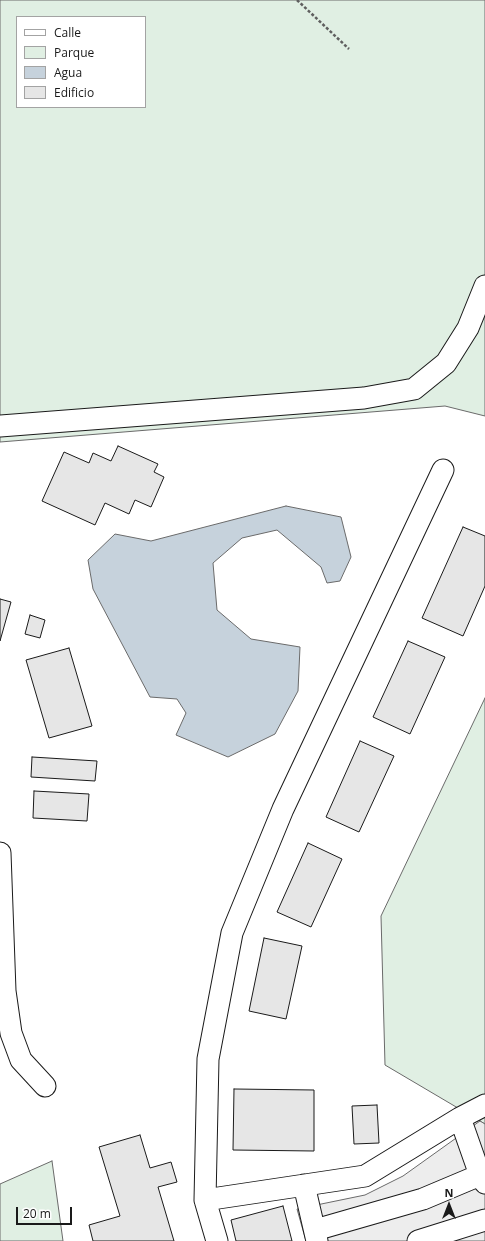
<!DOCTYPE html>
<style>
body{margin:0}
#map{position:relative;width:485px;height:1241px;overflow:hidden;background:#fff;font-family:"Open Sans",sans-serif}
canvas{display:block}
.legend{position:absolute;left:16px;top:16px;width:130px;height:92px;box-sizing:border-box;background:#fff;border:1px solid #a3a3a3;margin:0;padding:5px 7px;list-style:none;font-size:12px;color:#1a1a1a}
.legend li{display:flex;align-items:center;gap:8px;height:20px}
.legend b{width:20px;border:1px solid #a3a3a3}
.north{position:absolute;left:429px;top:1185px;width:40px;height:40px;-webkit-text-stroke:3px #fff;paint-order:stroke;rotate:0deg;font-size:11px;font-weight:700;line-height:16px;text-align:center;color:#1a1a1a}
.north::after{content:'';display:block;margin:auto;width:14px;height:18px;background:#1a1a1a;clip-path:polygon(50% 0,100% 100%,50% 72%,0 100%)}
.scale{position:absolute;left:16px;top:1207px;width:56px;height:18px;box-sizing:border-box;border:2px solid #1a1a1a;border-top:0;padding-left:5px;font-size:12px;line-height:14px;white-space:nowrap;color:#1a1a1a;-webkit-text-stroke:3px #fff;paint-order:stroke}
</style>
<div id="map">
<canvas width="485" height="1241"></canvas>
<ul class="legend">
<li><b style="height:5px;background:#fff"></b>Calle</li>
<li><b style="height:11px;background:#e0efe3"></b>Parque</li>
<li><b style="height:11px;background:#c6d2dc"></b>Agua</li>
<li><b style="height:11px;background:#e6e6e6"></b>Edificio</li>
</ul>
<div class="north">N</div>
<div class="scale">20 m</div>
</div>
<script>
const context = document.querySelector('canvas').getContext('2d');
context.lineJoin = 'round';
function paint(path, color) { context.fillStyle = color; context.fill(path, 'evenodd'); }
const shape = rows => new Path2D(rows.map(r => 'M' + r).join(''));
function trace(path, color, width, dash) { context.strokeStyle = color; context.lineWidth = width; context.lineCap = dash ? 'butt' : 'round'; context.setLineDash(dash || []); context.stroke(path); }
const green = shape([
 [0,0,485,0,485,416,445,406,0,442,0,0],
 [17,17,145,17,145,107,17,107,17,17],
 [485,698,485,1124,385,1065,381,916,485,698],
 [52,1161,63,1241,0,1241,0,1184,52,1161]
]);
paint(green, '#e0efe3');
trace(green, '#6a6a6a', 1);
const parking = shape([
 [480,1121,485,1124,485,1241,306,1241,297,1209,365,1195,403,1176,480,1121]
]);
paint(parking, '#ededed');
trace(parking, '#6a6a6a', 1);
const water = shape([
 [286,506,341,517,351,557,340,581,327,583,321,567,277,530,242,538,213,563,217,610,251,639,300,647,298,691,275,734,228,757,176,735,186,713,177,699,150,697,93,589,88,560,115,534,151,541,286,506]
]);
paint(water, '#c6d2dc');
trace(water, '#6a6a6a', 1);
const building = shape([
 [118,446,158,464,154,472,164,477,151,507,135,500,129,514,105,503,95,525,42,501,64,452,89,463,93,453,111,461,118,446],
 [463,527,485,536,485,586,463,636,422,618,463,527],
 [0,599,11,602,0,641,0,599],
 [30,615,45,620,40,638,25,634,30,615],
 [408,641,445,657,410,734,373,717,408,641],
 [69,648,92,726,49,738,26,660,69,648],
 [360,741,394,756,359,832,326,817,360,741],
 [32,757,97,761,95,781,31,777,32,757],
 [34,791,89,794,87,821,33,818,34,791],
 [308,843,342,859,311,927,277,912,308,843],
 [264,938,302,946,286,1019,249,1011,264,938],
 [234,1089,314,1090,314,1151,233,1150,234,1089],
 [377,1105,379,1143,354,1144,352,1106,377,1105],
 [140,1135,150,1168,171,1162,177,1182,158,1187,174,1241,93,1241,89,1225,120,1216,99,1147,140,1135],
 [283,1206,292,1241,236,1241,231,1220,283,1206]
]);
paint(building, '#e6e6e6');
trace(building, '#1a1a1a', 1);
const minor = shape([
 [0,426,364,398,414,389,446,363,468,328,485,286],
 [0,853,5,991,11,1033,21,1060,45,1086],
 [460,1118,480,1175,485,1183],
 [304,1185,317,1241],
 [205,1200,365,1176,460,1118,485,1105],
 [315,1230,423,1199,480,1175],
 [217,1241,205,1200,208,1059,232,933,283,809,443,470],
 [418,1241,485,1220]
]);
trace(minor, '#1a1a1a', 23);
trace(shape([
 [297,0,349,49]
]), '#5f5f5f', 2.5, [3, 2]);
trace(minor, '#fff', 21);
</script>
